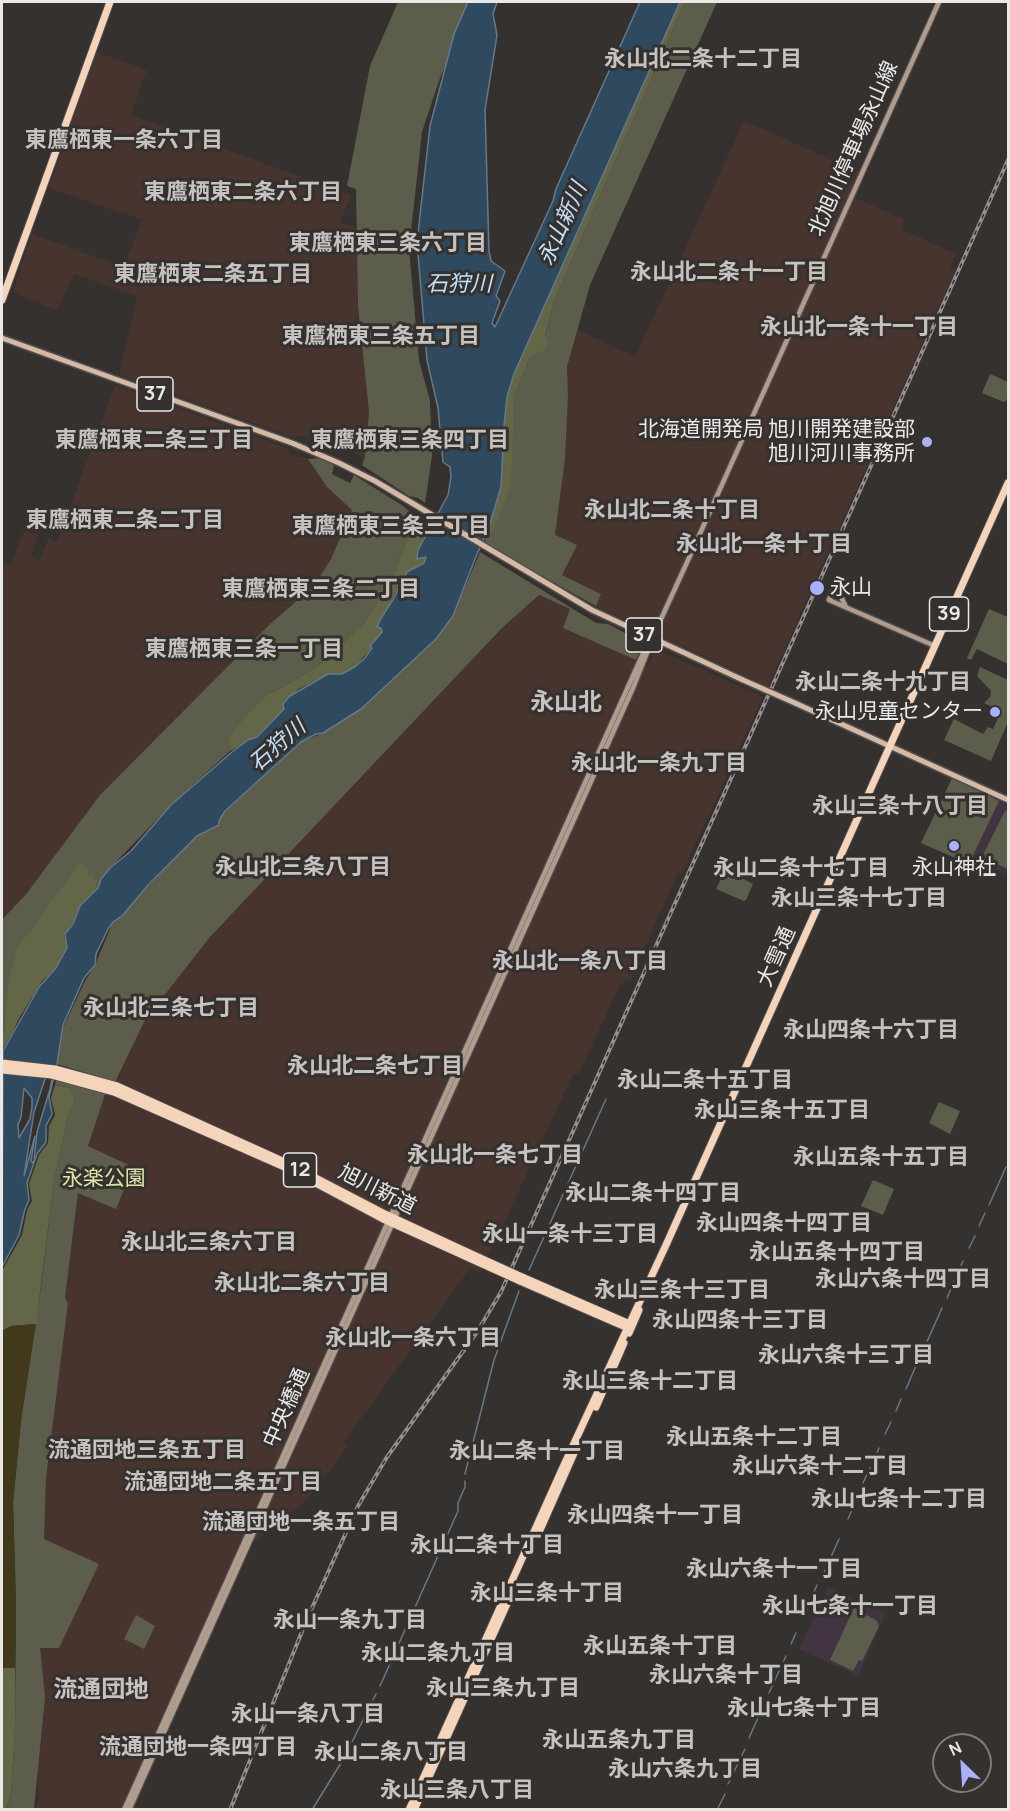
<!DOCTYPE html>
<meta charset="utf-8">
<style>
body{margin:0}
#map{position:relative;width:1010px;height:1811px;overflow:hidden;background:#34312f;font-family:Manrope,sans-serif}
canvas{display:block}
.frame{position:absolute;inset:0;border:3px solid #ebe9e8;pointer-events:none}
.north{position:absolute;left:932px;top:1733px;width:60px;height:60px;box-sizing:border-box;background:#34312f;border:2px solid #7d7b79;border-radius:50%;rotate:335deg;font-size:16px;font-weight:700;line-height:24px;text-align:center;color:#ebe9e8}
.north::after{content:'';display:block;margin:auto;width:21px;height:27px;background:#a9b0fc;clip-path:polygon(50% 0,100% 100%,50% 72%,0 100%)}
</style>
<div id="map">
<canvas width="1010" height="1811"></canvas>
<div class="frame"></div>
<div class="north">N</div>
</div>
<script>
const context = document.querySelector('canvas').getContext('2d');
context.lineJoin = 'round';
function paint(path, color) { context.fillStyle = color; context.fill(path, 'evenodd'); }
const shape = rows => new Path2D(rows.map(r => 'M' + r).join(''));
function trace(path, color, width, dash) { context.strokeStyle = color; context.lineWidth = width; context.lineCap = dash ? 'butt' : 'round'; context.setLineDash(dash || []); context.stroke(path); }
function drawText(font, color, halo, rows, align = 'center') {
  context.font = font + ' Manrope,"Noto Sans JP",sans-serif'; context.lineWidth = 6; context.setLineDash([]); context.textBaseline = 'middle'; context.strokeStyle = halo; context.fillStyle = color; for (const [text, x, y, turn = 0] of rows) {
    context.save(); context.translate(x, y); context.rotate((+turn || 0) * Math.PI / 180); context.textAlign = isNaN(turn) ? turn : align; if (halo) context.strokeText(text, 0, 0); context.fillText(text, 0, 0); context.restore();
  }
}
paint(shape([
 [96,52,147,70,131,115,351,195,340,222,356,228,358,306,369,412,365,458,345,449,342,452,307,436,293,437,119,375,137,296,74,274,57,310,13,293,32,234,124,267,142,220,49,188],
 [744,121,866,175,855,198,904,219,901,229,956,254,950,268,955,271,768,686,596,606,601,594,562,575,555,535,565,459,568,396,567,367,578,330,635,357],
 [115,385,286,448,291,455,308,459,327,487,352,510,331,559,313,587,270,624,100,795,27,893,2,920,2,564,10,566,24,531,38,535,31,556,40,560,48,539,57,542],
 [539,595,570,609,563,628,648,665,656,649,763,697,682,873,678,872,630,981,626,979,619,987,578,1075,573,1074,481,1272,470,1268,344,1442,348,1446,306,1501,253,1542,134,1809,36,1809,39,1796,33,1648,99,1565,44,1539,46,1478,68,1303,65,1299,78,1193,133,1168,88,1146,104,1096,145,1020,210,937,501,629]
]), '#48342f');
paint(shape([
 [999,801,1008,805,1008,876,983,861,979,869,969,864],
 [828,1587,886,1613,858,1676,799,1649]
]), '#423441');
paint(shape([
 [398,2,473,2,440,78,422,132,409,249,419,360,430,401,432,456,425,503,418,498,409,496,362,465,365,457,369,412,358,306,356,189,347,186,370,66],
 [685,2,717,2,590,285,567,367,568,396,565,459,555,535,577,545,562,575,601,594,596,606,484,544,494,530,511,429,514,397,520,381,530,356,537,352,545,337,554,301],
 [990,374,1008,382,1008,395,1006,401,1004,402,982,393],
 [319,458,334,465,332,474,350,483,354,475,403,506,416,517,394,573,366,621,324,661,295,680,267,695,228,740,230,751,171,805,110,868,95,891,98,880,94,880,5,1025,2,1036,2,920,27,893,100,795,270,624,313,587,331,559,352,510,327,487,308,459],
 [480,552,596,623,608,624,640,641,642,645,636,660,563,628,570,609,539,595,501,629,210,937,145,1020,115,1082,57,1064,63,1028,85,981,95,965,113,922,197,836,215,827,225,812,301,742,323,733,453,616],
 [989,609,1008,617,1008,664,977,649,971,660,967,658],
 [980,667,1008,680,1008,722,991,761,944,740,954,719,983,734,988,727,993,729,1001,711,984,703,990,697,991,691,977,676],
 [952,778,999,801,969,864,921,843],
 [1008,810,1008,869,986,859,984,853,1005,811],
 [730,860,737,863,733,873,753,884,746,900,744,901,716,889],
 [56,1080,80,1085,105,1094,88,1146,133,1167,116,1209,78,1193,65,1298,68,1303,46,1478,44,1539,99,1564,59,1648,40,1648,45,1697,34,1809,6,1810,11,1792,15,1730,16,1602,13,1503,21,1420,41,1287,54,1181,68,1116,75,1098,71,1088,55,1085],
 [939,1102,960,1111,950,1134,929,1123],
 [873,1180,894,1189,883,1215,861,1206],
 [854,1608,877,1621,879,1626,862,1661,859,1660,853,1671,830,1660],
 [136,1615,155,1626,144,1649,124,1639]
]), '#5c5e4b');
paint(shape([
 [680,2,685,2,554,301,545,336,548,342,545,350,530,356,514,397,511,484,494,530,484,544,501,487,504,426,507,397,514,374],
 [416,517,428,524,417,558,426,556,424,563,407,572,377,627,381,628,382,632,370,646,372,647,356,666,342,674,328,674,297,690,284,709,256,737,230,751,228,740,245,717,267,695,295,680,324,661,366,621,394,573],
 [80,863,87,867,88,874,93,875,94,880,98,880,95,891,80,905,72,924,64,935,67,948,56,968,42,981,18,1020,13,1032,2,1050,2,1056,2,1036,5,1025,8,986,17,949],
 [55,1085,71,1088,75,1098,68,1116,54,1181,36,1324,11,1326,2,1331,2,1271,22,1235,27,1210,32,1201,29,1184,39,1155,48,1143,49,1126,55,1115,51,1098],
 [2,1668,15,1668,15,1730,11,1792,6,1809,2,1810]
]), '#646747');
paint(shape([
 [36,1324,21,1420,13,1503,16,1602,15,1668,2,1668,2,1331,11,1326]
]), '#413919');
const water = shape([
 [468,2,497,2,493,14,497,35,485,110,489,251,491,261,505,271,496,296,500,301,492,323,495,327,553,201,556,189,640,2,680,2,514,374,507,397,504,426,501,487,489,527,475,559,453,616,436,639,361,709,323,733,316,734,301,742,225,811,219,821,219,825,197,836,148,885,123,915,113,922,108,929,96,954,95,965,84,978,63,1025,57,1064,49,1097,52,1114,46,1126,46,1142,37,1154,27,1183,29,1200,25,1209,19,1235,2,1267,3,1051,39,987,56,968,67,948,65,934,73,924,80,906,98,888,101,879,110,868,131,851,171,805,232,752,248,740,257,737,284,709,283,704,290,696,328,674,342,674,356,666,364,659,372,648,370,646,382,632,381,628,377,627,380,620,394,598,407,572,424,563,426,557,417,559,418,550,448,495,451,477,450,467,443,462,438,408,427,360,417,242,430,126,454,34,468,2],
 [47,1073,53,1074,50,1089,37,1132,34,1160,33,1163,31,1161,35,1136,24,1176,34,1112,47,1073],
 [24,1088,32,1098,32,1107,30,1119,19,1138,18,1125,21,1117,24,1088]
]);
paint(water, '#2f495f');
trace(water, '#677988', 1.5);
trace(shape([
 [989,1205,1006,1167],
 [979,1226,985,1213],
 [969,1248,975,1236],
 [529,1270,606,1099],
 [947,1298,963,1261],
 [926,1344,942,1308],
 [906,1389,922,1352],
 [896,1411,901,1399],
 [885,1434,891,1422],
 [873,1463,879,1448],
 [465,1474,494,1360,519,1291],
 [863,1483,870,1468],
 [848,1519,859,1493],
 [823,1575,839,1539],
 [804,1616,817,1585],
 [791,1644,796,1633],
 [380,1686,458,1511,458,1503,465,1487,465,1481],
 [769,1693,786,1656],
 [749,1738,765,1702],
 [728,1784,745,1749],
 [312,1810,344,1758,376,1694],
 [717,1810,725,1794]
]), '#677988', 1.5);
const secondary = shape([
 [846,607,840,595,832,592,829,600,935,646],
 [124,1810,645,649,656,630,689,558,939,2],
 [129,1810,633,688,651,643]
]);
const primary = shape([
 [2,338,292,443,339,463,375,481,592,610,743,680],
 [795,703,1008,800]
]);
const highway = shape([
 [2,300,110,2],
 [2,1063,55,1069,117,1086,289,1164,385,1214,480,1258],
 [2,1070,52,1075,114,1092,289,1169,383,1219,478,1262],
 [522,1277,632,1325],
 [520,1281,628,1328],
 [629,1333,639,1310],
 [596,1407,624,1343],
 [540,1530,578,1444],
 [409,1810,564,1465,666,1245,1008,483],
 [414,1810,511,1595]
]);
trace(secondary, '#514e4d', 7);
trace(primary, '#514e4d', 8);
trace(highway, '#514e4d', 9);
trace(secondary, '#b09c8c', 4.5);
trace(primary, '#d4b9a5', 5);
trace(highway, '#f4d4bb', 7);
const rail = shape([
 [230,1810,307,1619,358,1506,387,1457,477,1332,501,1292,1008,160]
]);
trace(rail, '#93908f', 4);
trace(rail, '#34312f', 1.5, [4.5]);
const primaryBridge = shape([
 [743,680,795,703]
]);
const highwayBridge = shape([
 [480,1258,522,1277],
 [478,1262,520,1281]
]);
trace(primaryBridge, '#514e4d', 8, []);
trace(highwayBridge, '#514e4d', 9, []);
trace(primaryBridge, '#d4b9a5', 5);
trace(highwayBridge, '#f4d4bb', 7);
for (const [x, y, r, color] of [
 [927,442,6,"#a9b0fc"],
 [817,588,8,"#a9b0fc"],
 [995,712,6,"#a9b0fc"],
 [954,846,6,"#a9b0fc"]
]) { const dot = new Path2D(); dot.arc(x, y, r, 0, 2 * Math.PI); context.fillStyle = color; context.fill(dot); trace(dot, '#34312f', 2); }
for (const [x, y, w] of [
 [155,394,36],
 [949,614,39],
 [644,635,36],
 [300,1170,33]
]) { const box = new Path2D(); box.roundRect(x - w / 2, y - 17, w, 34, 4.5); context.fillStyle = '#34312f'; context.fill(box); trace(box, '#ebe9e8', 1.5); }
drawText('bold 20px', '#ebe9e8', null, [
 ["37",155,394],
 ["39",949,614],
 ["37",644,635],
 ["12",300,1170]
]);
drawText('21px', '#ebe9e8', '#34312f', [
 ["北旭川停車場永山線",854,149,-66],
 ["大雪通",777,957,-66],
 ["旭川新道",377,1190,27],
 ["中央橋通",287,1408,-66]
]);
drawText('21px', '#ebe9e8', '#34312f', [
 ["北海道開発局 旭川開発建設部",915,430],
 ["旭川河川事務所",915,454],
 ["永山",830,588,"left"],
 ["永山児童センター",983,712],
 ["永山神社",954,868,"center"]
], 'right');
drawText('21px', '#dce3a7', '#34312f', [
 ["永楽公園",104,1179]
]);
drawText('bold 22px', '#c5c2bf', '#34312f', [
 ["永山北二条十二丁目",703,60],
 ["東鷹栖東一条六丁目",124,141],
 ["東鷹栖東二条六丁目",243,193],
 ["東鷹栖東三条六丁目",388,244],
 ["永山北二条十一丁目",729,273],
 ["東鷹栖東二条五丁目",213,275],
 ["永山北一条十一丁目",859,328],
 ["東鷹栖東三条五丁目",381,337],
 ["東鷹栖東二条三丁目",154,441],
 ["東鷹栖東三条四丁目",410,441],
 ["永山北二条十丁目",672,511],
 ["東鷹栖東二条二丁目",125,521],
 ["東鷹栖東三条三丁目",391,527],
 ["永山北一条十丁目",764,545],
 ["東鷹栖東三条二丁目",321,590],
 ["東鷹栖東三条一丁目",244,650],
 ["永山二条十九丁目",883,683],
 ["永山北一条九丁目",659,764],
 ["永山三条十八丁目",900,807],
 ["永山北三条八丁目",303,868],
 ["永山二条十七丁目",801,869],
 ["永山三条十七丁目",859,899],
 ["永山北一条八丁目",580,962],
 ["永山北三条七丁目",171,1009],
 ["永山四条十六丁目",871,1031],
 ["永山北二条七丁目",375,1067],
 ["永山二条十五丁目",705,1081],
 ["永山三条十五丁目",782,1111],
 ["永山北一条七丁目",495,1156],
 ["永山五条十五丁目",881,1158],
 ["永山二条十四丁目",653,1194],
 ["永山四条十四丁目",784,1224],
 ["永山一条十三丁目",570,1235],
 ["永山北三条六丁目",209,1243],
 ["永山五条十四丁目",837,1253],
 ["永山六条十四丁目",903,1280],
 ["永山北二条六丁目",302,1284],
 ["永山三条十三丁目",682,1291],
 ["永山四条十三丁目",740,1321],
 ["永山北一条六丁目",413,1339],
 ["永山六条十三丁目",846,1356],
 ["永山三条十二丁目",650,1382],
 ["永山五条十二丁目",754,1438],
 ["流通団地三条五丁目",147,1451],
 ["永山二条十一丁目",537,1452],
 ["永山六条十二丁目",820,1467],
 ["流通団地二条五丁目",223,1483],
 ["永山七条十二丁目",899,1500],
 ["永山四条十一丁目",655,1516],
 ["流通団地一条五丁目",301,1523],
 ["永山二条十丁目",487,1546],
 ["永山六条十一丁目",774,1570],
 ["永山三条十丁目",547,1594],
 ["永山七条十一丁目",850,1607],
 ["永山一条九丁目",350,1621],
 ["永山五条十丁目",660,1647],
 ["永山二条九丁目",438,1654],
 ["永山六条十丁目",726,1676],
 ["永山三条九丁目",503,1689],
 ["永山七条十丁目",804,1709],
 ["永山一条八丁目",308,1715],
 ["永山五条九丁目",619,1741],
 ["流通団地一条四丁目",198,1748],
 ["永山二条八丁目",391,1753],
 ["永山六条九丁目",685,1770],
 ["永山三条八丁目",457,1791]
]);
drawText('italic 22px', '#c3e0fa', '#34312f', [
 ["永山新川",563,224,-66],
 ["石狩川",459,285],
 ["石狩川",278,746,-41]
]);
drawText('bold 24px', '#c5c2bf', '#34312f', [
 ["永山北",566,703],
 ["流通団地",101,1690]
]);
</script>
